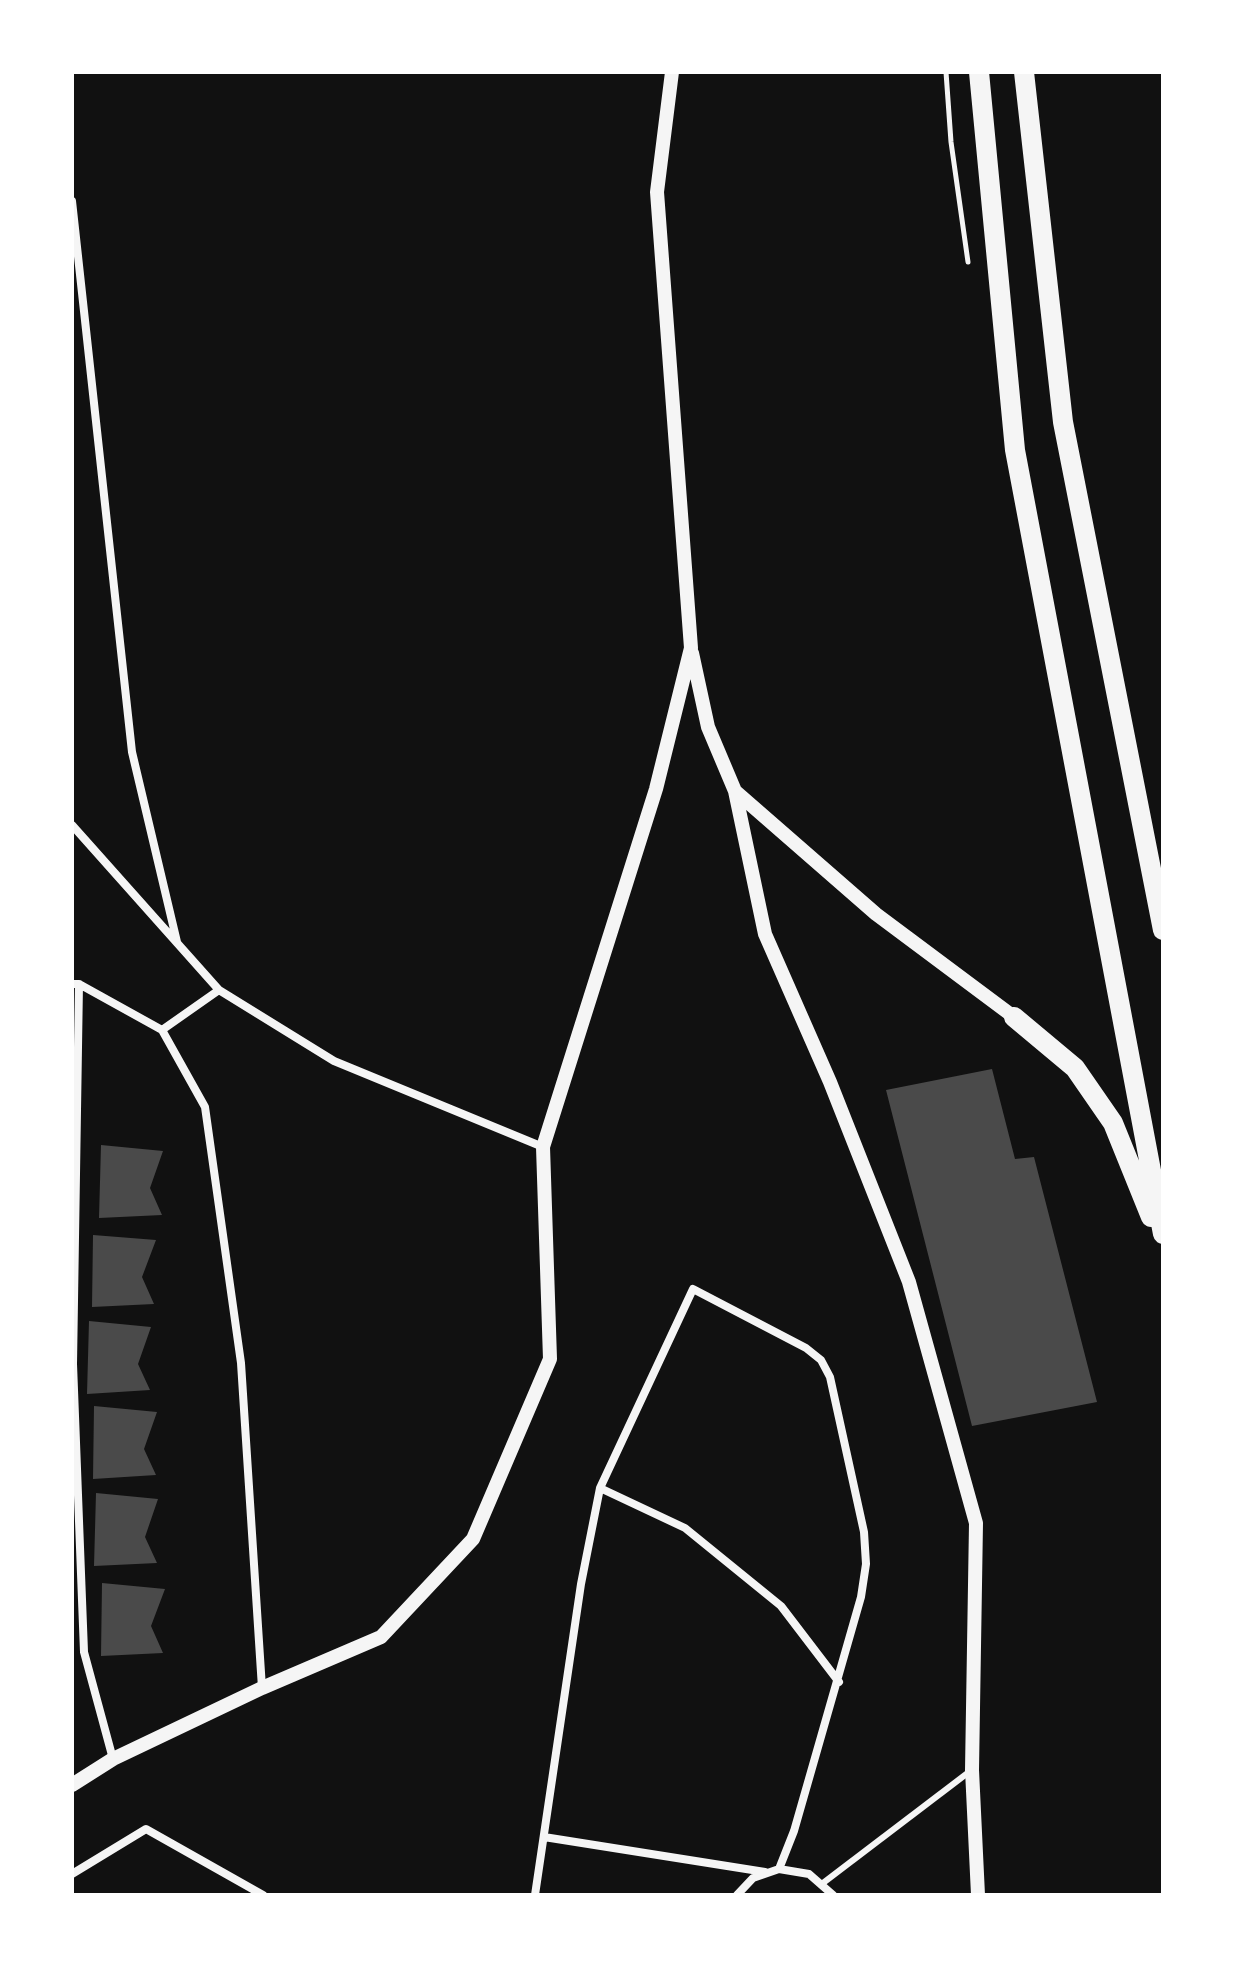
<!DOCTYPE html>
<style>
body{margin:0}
#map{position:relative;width:1235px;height:1967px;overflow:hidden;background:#111;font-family:Figtree,sans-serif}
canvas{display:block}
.frame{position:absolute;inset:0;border:74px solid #fff;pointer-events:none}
</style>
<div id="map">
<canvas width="1235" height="1967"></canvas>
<div class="frame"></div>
</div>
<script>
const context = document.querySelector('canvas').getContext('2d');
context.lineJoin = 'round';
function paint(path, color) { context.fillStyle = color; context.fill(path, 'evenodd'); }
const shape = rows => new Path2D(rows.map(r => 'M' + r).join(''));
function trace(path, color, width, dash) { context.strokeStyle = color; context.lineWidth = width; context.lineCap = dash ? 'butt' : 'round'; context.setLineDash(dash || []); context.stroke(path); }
paint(shape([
 [992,1069,1015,1159,1034,1157,1097,1402,972,1426,886,1090],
 [101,1145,163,1151,150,1188,162,1215,99,1218],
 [93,1235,156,1240,142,1277,154,1304,92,1307],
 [89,1321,151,1327,138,1364,150,1390,87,1394],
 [94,1406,157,1412,144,1449,156,1475,93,1479],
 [96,1493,158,1499,145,1537,157,1563,94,1566],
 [102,1583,165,1589,151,1626,163,1653,101,1656]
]), '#4a4a4a');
trace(shape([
 [946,72,951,142,968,262]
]), '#f5f5f5', 5);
trace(shape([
 [823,1883,969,1772]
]), '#f5f5f5', 6);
trace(shape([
 [72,201,132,752,177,942],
 [72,825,219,990,334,1061,543,1147],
 [72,984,79,984,162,1030,219,990],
 [79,984,73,1364,84,1652,113,1759],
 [162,1030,205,1107,241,1363,262,1688],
 [600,1488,685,1528,781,1606,839,1682],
 [544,1837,765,1872],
 [72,1874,146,1829,263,1895],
 [535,1895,581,1584,600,1488,693,1289,806,1348,821,1360,830,1377,864,1532,866,1564,861,1597,794,1831,779,1869],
 [737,1895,753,1878,779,1869,809,1874,833,1895]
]), '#f5f5f5', 8);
trace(shape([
 [692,653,708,727,735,791,765,934,830,1082,909,1282,976,1523,972,1770,978,1895],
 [735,791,876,914,1014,1017],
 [72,1785,113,1759,262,1688,381,1637,473,1539,550,1359,543,1147,656,789,691,648,657,192,672,72]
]), '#f5f5f5', 14);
trace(shape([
 [979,72,1015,450,1163,1234],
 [1024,72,1063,422,1163,930],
 [1014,1017,1075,1068,1113,1123,1151,1217]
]), '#f5f5f5', 20);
</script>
